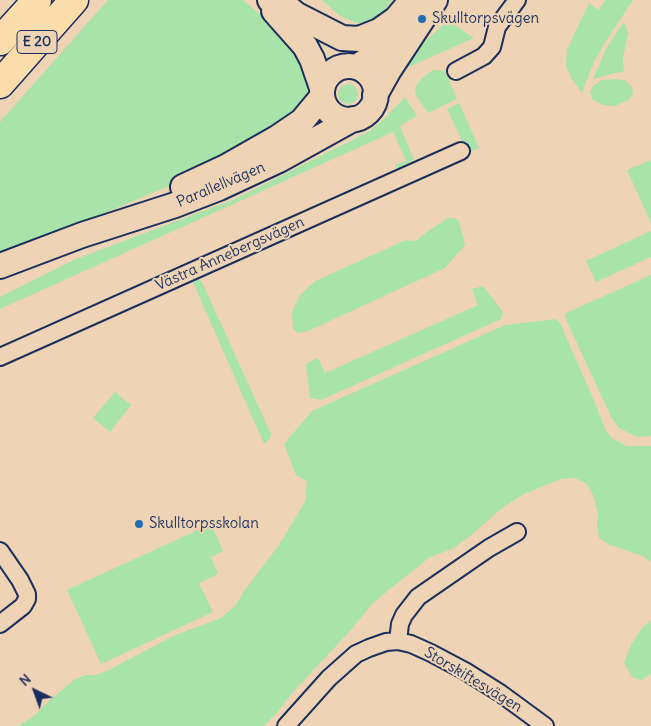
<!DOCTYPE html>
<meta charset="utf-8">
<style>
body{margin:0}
#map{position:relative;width:651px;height:726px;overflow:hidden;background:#eed4b5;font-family:Delius,sans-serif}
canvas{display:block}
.north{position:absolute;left:10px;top:666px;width:50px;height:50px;-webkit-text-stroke:4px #eed4b5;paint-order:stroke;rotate:318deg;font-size:14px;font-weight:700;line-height:20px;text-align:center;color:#1b2f5e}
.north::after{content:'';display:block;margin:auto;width:18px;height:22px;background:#1b2f5e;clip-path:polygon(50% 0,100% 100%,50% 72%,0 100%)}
</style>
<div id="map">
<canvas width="651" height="726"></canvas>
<div class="north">N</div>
</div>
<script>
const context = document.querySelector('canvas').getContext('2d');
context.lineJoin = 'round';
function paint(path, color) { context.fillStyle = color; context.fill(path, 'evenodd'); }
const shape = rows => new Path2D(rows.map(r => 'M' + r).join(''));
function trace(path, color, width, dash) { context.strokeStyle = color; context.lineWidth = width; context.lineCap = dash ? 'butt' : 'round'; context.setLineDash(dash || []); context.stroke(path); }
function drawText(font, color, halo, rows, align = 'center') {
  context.font = font + ' Delius,sans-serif'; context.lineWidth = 4; context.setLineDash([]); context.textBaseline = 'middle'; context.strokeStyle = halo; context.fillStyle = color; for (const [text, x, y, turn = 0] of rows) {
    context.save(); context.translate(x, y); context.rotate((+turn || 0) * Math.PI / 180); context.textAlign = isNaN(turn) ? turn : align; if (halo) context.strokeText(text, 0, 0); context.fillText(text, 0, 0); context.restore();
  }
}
paint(shape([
 [108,0,243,0,293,43,313,89,309,102,293,118,185,179,72,227,0,255,0,122],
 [322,0,392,0,382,13,366,24,357,23,340,16],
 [606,0,633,0,604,44,593,64,582,93,571,78,566,65,567,50,589,3,598,10],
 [624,22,628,33,623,58,624,72,615,73,593,79,607,47],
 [453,24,474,38,409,67,406,65,420,46,443,25],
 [433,70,445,71,457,99,428,113,416,95,415,88,422,78],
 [615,79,626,81,632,87,633,93,630,99,615,106,603,105,592,99,590,92,593,86,602,80],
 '338 94a10 10 0 1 1 20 0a10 10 0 1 1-20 0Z',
 [405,97,417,116,400,126,414,160,397,169,395,165,406,161,393,132,0,309,0,297,76,259,235,199,370,131,382,121],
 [459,103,479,148,468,153,447,109],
 [651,160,651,223,627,170],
 [448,218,454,218,459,221,465,245,445,268,308,331,298,333,293,329,292,312,300,295,315,281,406,240,416,241,424,234],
 [651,231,651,257,596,282,586,261],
 [651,275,651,436,637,437,619,428,612,419,565,317,566,313],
 [198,279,202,282,271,434,270,438,264,444,192,280],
 [483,286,503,312,501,319,321,400,310,398,306,365,309,362,318,358,325,373,478,305,472,289],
 [556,319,560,323,595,403,606,431,613,439,627,446,651,446,651,562,643,556,610,545,599,538,597,525,598,513,594,497,587,484,575,478,561,479,524,494,502,508,469,537,452,549,430,557,390,589,373,603,350,631,292,693,277,713,263,726,18,726,35,715,50,700,74,680,85,675,96,675,109,670,173,636,221,618,236,605,244,591,279,545,305,502,307,481,296,475,284,444,312,411,505,325],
 [115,392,131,405,110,432,93,418],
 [211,524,223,551,211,557,218,574,199,583,213,612,101,664,67,590],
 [651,620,651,674,642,680,632,677,624,662,632,643,642,628]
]), '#a8e3a9');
const street = shape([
 [456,71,484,56,492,47,497,27,517,0],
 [0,357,461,151],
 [0,551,20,580,27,594,27,599,23,606,0,624],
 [398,641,411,644,431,653,465,671,500,693,545,726],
 [286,726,329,678,356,654,369,648,386,642,398,641,400,624,404,615,418,597,489,548,517,532]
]);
const secondary = shape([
 [270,0,287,7,309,25],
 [274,11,305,46,312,59,322,88],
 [297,15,342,38,359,39,379,31,396,19,412,0],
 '322 93a27 27 0 1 1 54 0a27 27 0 1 1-54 0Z',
 [357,67,374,55,398,24],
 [375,95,389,70,435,0],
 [183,187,226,167,277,138,302,121,322,97],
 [0,266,82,235,175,205,219,188,279,160,353,119]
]);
const highway = shape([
 [0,41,37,0],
 [0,84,74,0]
]);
trace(street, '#1b2f5e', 20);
trace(secondary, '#1b2f5e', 28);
trace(highway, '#1b2f5e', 31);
trace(street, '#eed4b5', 16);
trace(secondary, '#eed4b5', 24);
trace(highway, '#fbddab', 28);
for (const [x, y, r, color] of [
 [422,19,5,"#1f6fb2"],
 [139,524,5,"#1f6fb2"]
]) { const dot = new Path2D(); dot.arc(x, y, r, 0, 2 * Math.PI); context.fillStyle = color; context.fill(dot); trace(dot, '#eed4b5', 2); }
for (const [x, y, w] of [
 [37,42,40]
]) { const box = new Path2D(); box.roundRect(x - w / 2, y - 11.5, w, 23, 4); context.fillStyle = '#eed4b5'; context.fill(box); trace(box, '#1b2f5e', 1); }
drawText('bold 14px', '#1b2f5e', null, [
 ["E 20",37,42]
]);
drawText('15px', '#1b2f5e', '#eed4b5', [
 ["Skulltorpsvägen",432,19],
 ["Skulltorpsskolan",149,524]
], 'left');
drawText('15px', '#1b2f5e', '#eed4b5', [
 ["Parallellvägen",221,185,-23],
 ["Västra Annebergsvägen",230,254,-24],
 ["Storskiftesvägen",473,680,31]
]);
</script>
